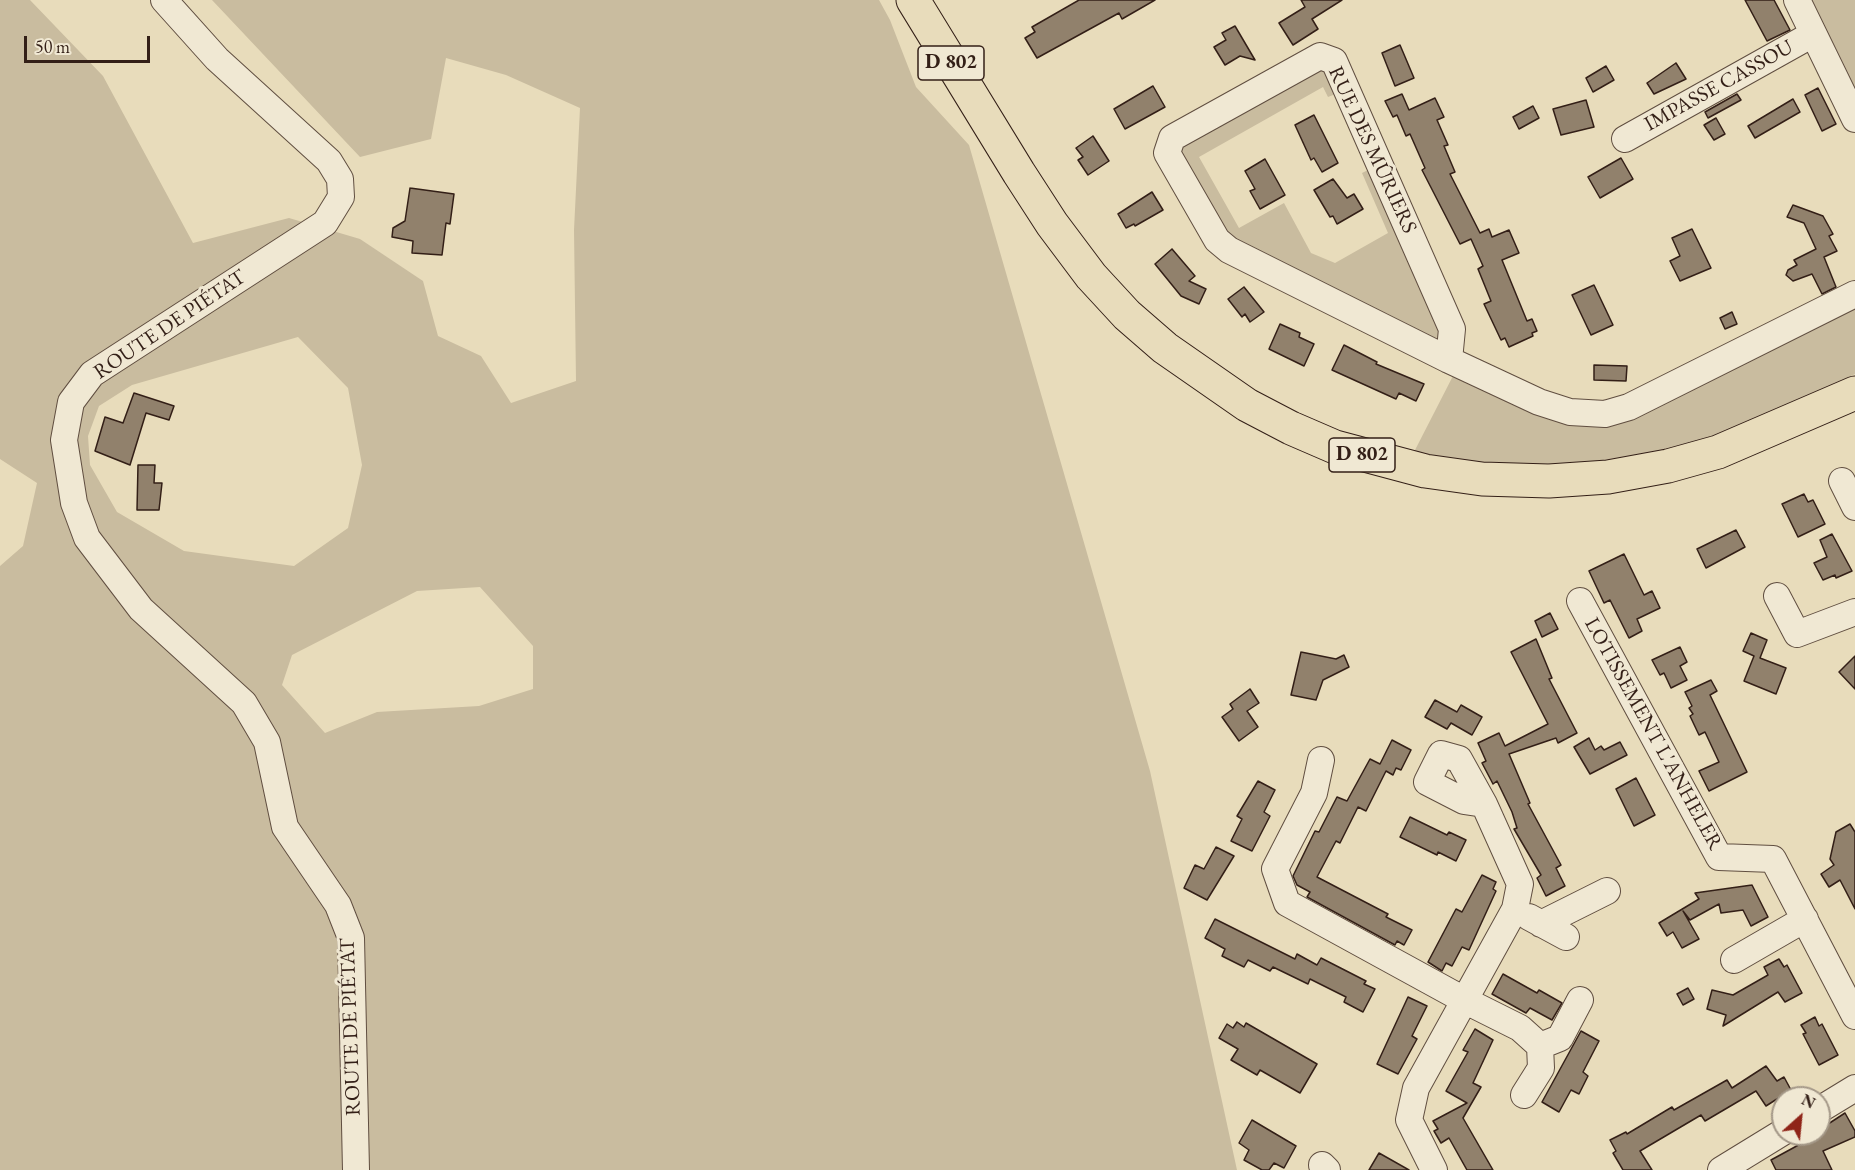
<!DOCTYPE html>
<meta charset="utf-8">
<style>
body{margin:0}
#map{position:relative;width:1855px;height:1170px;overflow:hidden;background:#e8dcbb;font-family:"EB Garamond",serif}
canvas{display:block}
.north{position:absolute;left:1771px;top:1086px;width:60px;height:60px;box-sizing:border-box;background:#f0e8d3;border:2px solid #a49888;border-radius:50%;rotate:27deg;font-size:16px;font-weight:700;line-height:24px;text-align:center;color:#331f17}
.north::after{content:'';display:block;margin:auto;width:21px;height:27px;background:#8f2418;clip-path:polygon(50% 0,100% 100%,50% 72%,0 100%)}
.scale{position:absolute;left:24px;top:36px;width:126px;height:27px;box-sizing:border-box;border:3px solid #331f17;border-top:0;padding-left:8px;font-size:18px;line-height:21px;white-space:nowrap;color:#331f17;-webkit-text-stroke:4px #f0e8d3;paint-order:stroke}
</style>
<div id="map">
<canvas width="1855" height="1170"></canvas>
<div class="north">N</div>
<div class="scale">50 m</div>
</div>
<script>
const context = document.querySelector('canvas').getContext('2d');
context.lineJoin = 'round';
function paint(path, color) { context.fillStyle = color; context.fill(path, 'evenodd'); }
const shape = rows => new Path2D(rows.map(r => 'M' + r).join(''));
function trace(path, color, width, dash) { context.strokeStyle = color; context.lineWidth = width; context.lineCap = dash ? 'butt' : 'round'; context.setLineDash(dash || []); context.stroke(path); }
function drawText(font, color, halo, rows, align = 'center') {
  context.font = font + ' "EB Garamond",serif'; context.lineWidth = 6; context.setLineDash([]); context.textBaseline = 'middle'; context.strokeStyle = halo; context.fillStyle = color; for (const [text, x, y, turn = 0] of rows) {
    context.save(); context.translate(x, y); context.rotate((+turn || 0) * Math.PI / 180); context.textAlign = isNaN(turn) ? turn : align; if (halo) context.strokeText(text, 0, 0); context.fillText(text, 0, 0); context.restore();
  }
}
paint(shape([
 [0,0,30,0,103,76,193,243,289,218,360,239,423,281,438,336,481,356,511,403,576,381,574,230,580,108,506,75,446,58,431,139,360,157,212,0,879,0,890,20,916,87,969,145,1150,771,1237,1170,0,1170,0,566,23,546,37,483,0,459],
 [298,337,348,388,362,465,348,528,294,566,184,551,117,512,90,465,88,436,99,406,132,385],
 [480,587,533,646,533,689,479,706,377,712,325,733,282,685,292,655,417,591],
 [1805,0,1855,0,1855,102],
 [1325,67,1338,93,1328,97,1323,87,1199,157,1239,228,1284,203,1311,253,1335,263,1388,233,1362,173,1372,168,1403,236,1399,242,1431,314,1437,315,1440,336,1436,340,1421,338,1419,330,1386,313,1377,317,1311,284,1309,276,1262,252,1254,255,1232,245,1177,146,1229,115,1236,117,1270,99,1272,91],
 [1855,301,1855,374,1773,415,1716,435,1663,451,1569,465,1508,466,1414,452,1455,372,1596,421]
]), '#c9bc9f');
const building = shape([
 [1079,0,1155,0,1122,19,1119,13,1037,58,1025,38,1035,32,1032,27,1079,0],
 [1301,0,1342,0,1312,19,1318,29,1293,45,1279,23,1305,7,1301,0],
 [1745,0,1774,0,1790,30,1767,41,1745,0],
 [1235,26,1255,60,1240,56,1225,65,1214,47,1226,40,1222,33,1235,26],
 [1400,45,1414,78,1395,86,1382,53,1400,45],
 [1676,63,1686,79,1654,94,1647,83,1676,63],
 [1606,66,1614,80,1593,92,1586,78,1606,66],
 [1153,86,1165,107,1125,129,1114,109,1153,86],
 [1818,88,1836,124,1822,131,1805,95,1818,88],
 [1402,94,1409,110,1435,98,1444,117,1437,120,1448,145,1444,146,1455,172,1450,174,1480,233,1489,229,1492,237,1509,230,1519,253,1502,260,1527,321,1532,319,1537,331,1532,333,1533,336,1509,347,1505,338,1501,340,1484,304,1491,301,1478,269,1483,266,1471,239,1460,244,1422,170,1425,168,1410,134,1406,136,1397,115,1393,117,1385,101,1402,94],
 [1737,94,1741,100,1708,118,1705,112,1737,94],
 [1793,99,1800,112,1755,138,1748,126,1793,99],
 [1586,100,1594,127,1561,135,1553,109,1586,100],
 [1533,106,1539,118,1519,129,1513,117,1533,106],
 [1314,115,1338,163,1322,172,1314,158,1311,160,1295,125,1314,115],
 [1716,118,1725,134,1714,140,1704,125,1716,118],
 [1093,136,1109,161,1088,175,1078,160,1083,157,1076,148,1093,136],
 [1621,158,1633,179,1600,198,1588,177,1621,158],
 [1265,159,1285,195,1260,209,1250,191,1255,189,1245,171,1265,159],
 [1333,179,1347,198,1354,194,1363,209,1337,224,1333,216,1330,217,1314,190,1333,179],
 [410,188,454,194,450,224,446,223,442,255,412,253,413,241,392,237,393,228,405,221,410,188],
 [1152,192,1163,210,1135,226,1134,224,1126,228,1118,214,1152,192],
 [1793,205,1823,216,1833,234,1829,236,1837,251,1824,257,1836,287,1822,294,1812,274,1793,281,1786,275,1788,270,1797,265,1794,260,1816,249,1804,223,1787,217,1793,205],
 [1692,229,1711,268,1680,281,1670,261,1680,256,1672,238,1692,229],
 [1172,249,1195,276,1189,281,1206,289,1199,304,1181,296,1155,264,1172,249],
 [1594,285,1613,325,1591,335,1572,295,1594,285],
 [1244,287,1264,312,1250,322,1245,314,1242,317,1228,299,1244,287],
 [1732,312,1737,324,1725,329,1720,318,1732,312],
 [1280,324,1300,333,1299,337,1314,344,1304,366,1269,349,1280,324],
 [1344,345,1377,362,1376,364,1424,384,1416,401,1399,393,1396,399,1332,370,1344,345],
 [1594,365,1627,366,1626,381,1594,380,1594,365],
 [134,393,174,406,169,420,146,413,130,465,95,451,105,417,123,423,134,393],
 [138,465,155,465,154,483,162,483,159,510,137,510,138,465],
 [1804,494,1808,502,1813,500,1825,524,1798,537,1782,504,1804,494],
 [1736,530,1745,547,1706,568,1697,549,1736,530],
 [1832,534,1852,571,1836,578,1835,575,1823,580,1814,563,1827,557,1820,540,1832,534],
 [1624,554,1644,595,1652,591,1660,608,1637,619,1642,631,1629,638,1610,600,1604,603,1589,571,1624,554],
 [1550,613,1558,629,1542,637,1535,621,1550,613],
 [1751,633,1767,640,1760,658,1786,668,1776,694,1744,681,1754,656,1743,651,1751,633],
 [1536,639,1552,678,1549,679,1577,733,1558,743,1556,738,1509,754,1530,803,1528,804,1561,865,1556,868,1565,886,1546,896,1537,878,1541,875,1514,829,1517,828,1512,812,1497,781,1493,784,1482,763,1486,761,1478,743,1499,733,1505,746,1548,724,1511,652,1536,639],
 [1680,647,1687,662,1680,666,1687,680,1671,688,1664,673,1660,675,1652,660,1680,647],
 [1301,652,1336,659,1344,655,1349,667,1323,680,1316,700,1291,695,1301,652],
 [1855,656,1855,689,1839,672,1855,656],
 [1711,680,1717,691,1710,695,1747,772,1709,791,1699,771,1719,762,1705,732,1699,735,1690,716,1693,714,1689,708,1692,706,1685,692,1711,680],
 [1250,689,1259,703,1247,711,1258,727,1239,741,1222,717,1233,709,1230,704,1250,689],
 [1435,700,1457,712,1461,705,1482,717,1472,735,1451,723,1447,729,1425,717,1435,700],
 [1589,738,1595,750,1601,746,1604,750,1620,742,1627,755,1590,774,1574,747,1589,738],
 [1392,740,1411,750,1401,770,1396,768,1393,775,1386,771,1366,811,1358,807,1340,843,1336,841,1317,877,1388,914,1386,917,1412,930,1404,945,1397,941,1395,945,1307,897,1310,892,1297,885,1293,876,1315,831,1319,832,1337,797,1347,801,1370,759,1380,764,1392,740],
 [1636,778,1655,815,1634,826,1616,789,1636,778],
 [1258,781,1275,790,1264,812,1270,816,1252,851,1231,841,1242,819,1237,816,1258,781],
 [1410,817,1447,835,1449,832,1466,840,1456,861,1438,852,1437,855,1400,837,1410,817],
 [1850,824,1855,832,1855,909,1840,880,1829,887,1821,874,1834,865,1830,859,1836,832,1850,824],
 [1216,847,1234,856,1207,900,1184,888,1195,865,1204,869,1216,847],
 [1482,875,1496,882,1493,889,1496,891,1469,950,1462,947,1452,966,1446,963,1442,971,1428,962,1456,909,1462,912,1482,875],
 [1752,885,1768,917,1751,926,1743,910,1721,913,1719,904,1690,920,1683,911,1699,939,1682,948,1673,932,1667,936,1659,923,1699,899,1695,893,1752,885],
 [1215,919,1295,959,1297,954,1317,965,1321,958,1366,981,1364,984,1375,989,1363,1012,1344,1002,1346,997,1310,979,1308,984,1273,967,1270,971,1248,960,1244,967,1222,956,1225,949,1205,938,1215,919],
 [1779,959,1784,967,1787,965,1802,993,1785,1002,1778,992,1723,1026,1726,1015,1707,1009,1712,990,1733,995,1768,975,1764,967,1779,959],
 [1503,974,1537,993,1539,990,1562,1003,1552,1020,1530,1008,1526,1013,1492,994,1503,974],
 [1688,988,1694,999,1683,1005,1677,994,1688,988],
 [1408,997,1427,1006,1412,1036,1417,1039,1398,1074,1377,1064,1408,997],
 [1815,1017,1819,1026,1822,1024,1838,1055,1819,1065,1803,1034,1806,1033,1801,1025,1815,1017],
 [1237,1022,1244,1027,1246,1023,1317,1064,1300,1093,1260,1070,1257,1075,1231,1060,1238,1049,1219,1038,1227,1024,1233,1028,1237,1022],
 [1475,1029,1493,1040,1473,1083,1481,1087,1463,1118,1493,1170,1467,1170,1449,1138,1441,1143,1434,1131,1438,1129,1433,1121,1467,1103,1446,1091,1468,1052,1463,1050,1475,1029],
 [1581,1031,1599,1041,1583,1072,1588,1076,1579,1094,1571,1090,1559,1112,1542,1102,1581,1031],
 [1766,1066,1777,1081,1784,1077,1791,1090,1766,1106,1756,1091,1705,1121,1701,1115,1640,1151,1652,1170,1623,1170,1613,1153,1616,1151,1610,1140,1626,1132,1627,1134,1672,1107,1674,1110,1727,1080,1732,1088,1766,1066],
 [1845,1113,1855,1131,1855,1137,1823,1151,1832,1170,1776,1170,1771,1160,1815,1136,1814,1134,1819,1134,1822,1128,1845,1113],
 [1252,1120,1296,1146,1284,1168,1274,1163,1269,1170,1262,1170,1244,1160,1249,1150,1239,1143,1252,1120],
 [1379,1153,1409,1170,1369,1170,1379,1153]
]);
paint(building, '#91816c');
trace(building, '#331f17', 1.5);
const minor = shape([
 [164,0,217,59,329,161,340,179,341,197,325,223,92,374,71,402,64,440,74,503,87,538,141,609,244,703,267,742,285,827,338,905,351,938,356,1170],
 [1797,0,1855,119],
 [1625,139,1813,34],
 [1449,360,1452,329,1334,61,1320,56,1172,138,1167,153,1217,240,1229,250,1449,360,1539,402,1570,412,1605,414,1629,407,1855,294],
 [1842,481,1855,507],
 [1777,596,1797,634,1855,612],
 [1580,601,1719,857,1773,859,1855,1016],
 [1321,760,1314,793,1275,869,1287,903,1466,1001,1520,1028,1540,1046,1541,1068,1524,1095],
 [1529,917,1566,937],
 [1541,924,1607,891],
 [1734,960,1805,919],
 [1540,1046,1560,1038,1580,1000],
 [1819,1110,1855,1088],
 [1322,1165,1327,1170],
 [1434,1170,1409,1120,1416,1088,1515,909,1520,884,1484,804,1459,759,1441,754,1427,782,1464,801,1484,804],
 [1721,1170,1783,1132]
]);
const major = shape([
 [913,0,1019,173,1052,224,1091,276,1127,315,1165,348,1247,405,1291,428,1335,447,1425,471,1482,479,1549,481,1608,477,1668,466,1718,452,1855,393]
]);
trace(minor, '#604e40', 28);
trace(major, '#331f17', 35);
trace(minor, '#f0e8d3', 26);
trace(major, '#e8dcbb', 33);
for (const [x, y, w] of [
 [951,63,66],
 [1362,455,66]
]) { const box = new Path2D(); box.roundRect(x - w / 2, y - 17, w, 34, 4.5); context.fillStyle = '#f0e8d3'; context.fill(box); trace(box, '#331f17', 1.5); }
drawText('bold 20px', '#331f17', null, [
 ["D 802",951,63],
 ["D 802",1362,455]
]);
drawText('21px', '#331f17', '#f0e8d3', [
 ["IMPASSE CASSOU",1719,86,-29],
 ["RUE DES MÛRIERS",1372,150,65],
 ["ROUTE DE PIÉTAT",170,325,-34],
 ["LOTISSEMENT L'ANHELER",1653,734,61],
 ["ROUTE DE PIÉTAT",351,1027,-92]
]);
</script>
